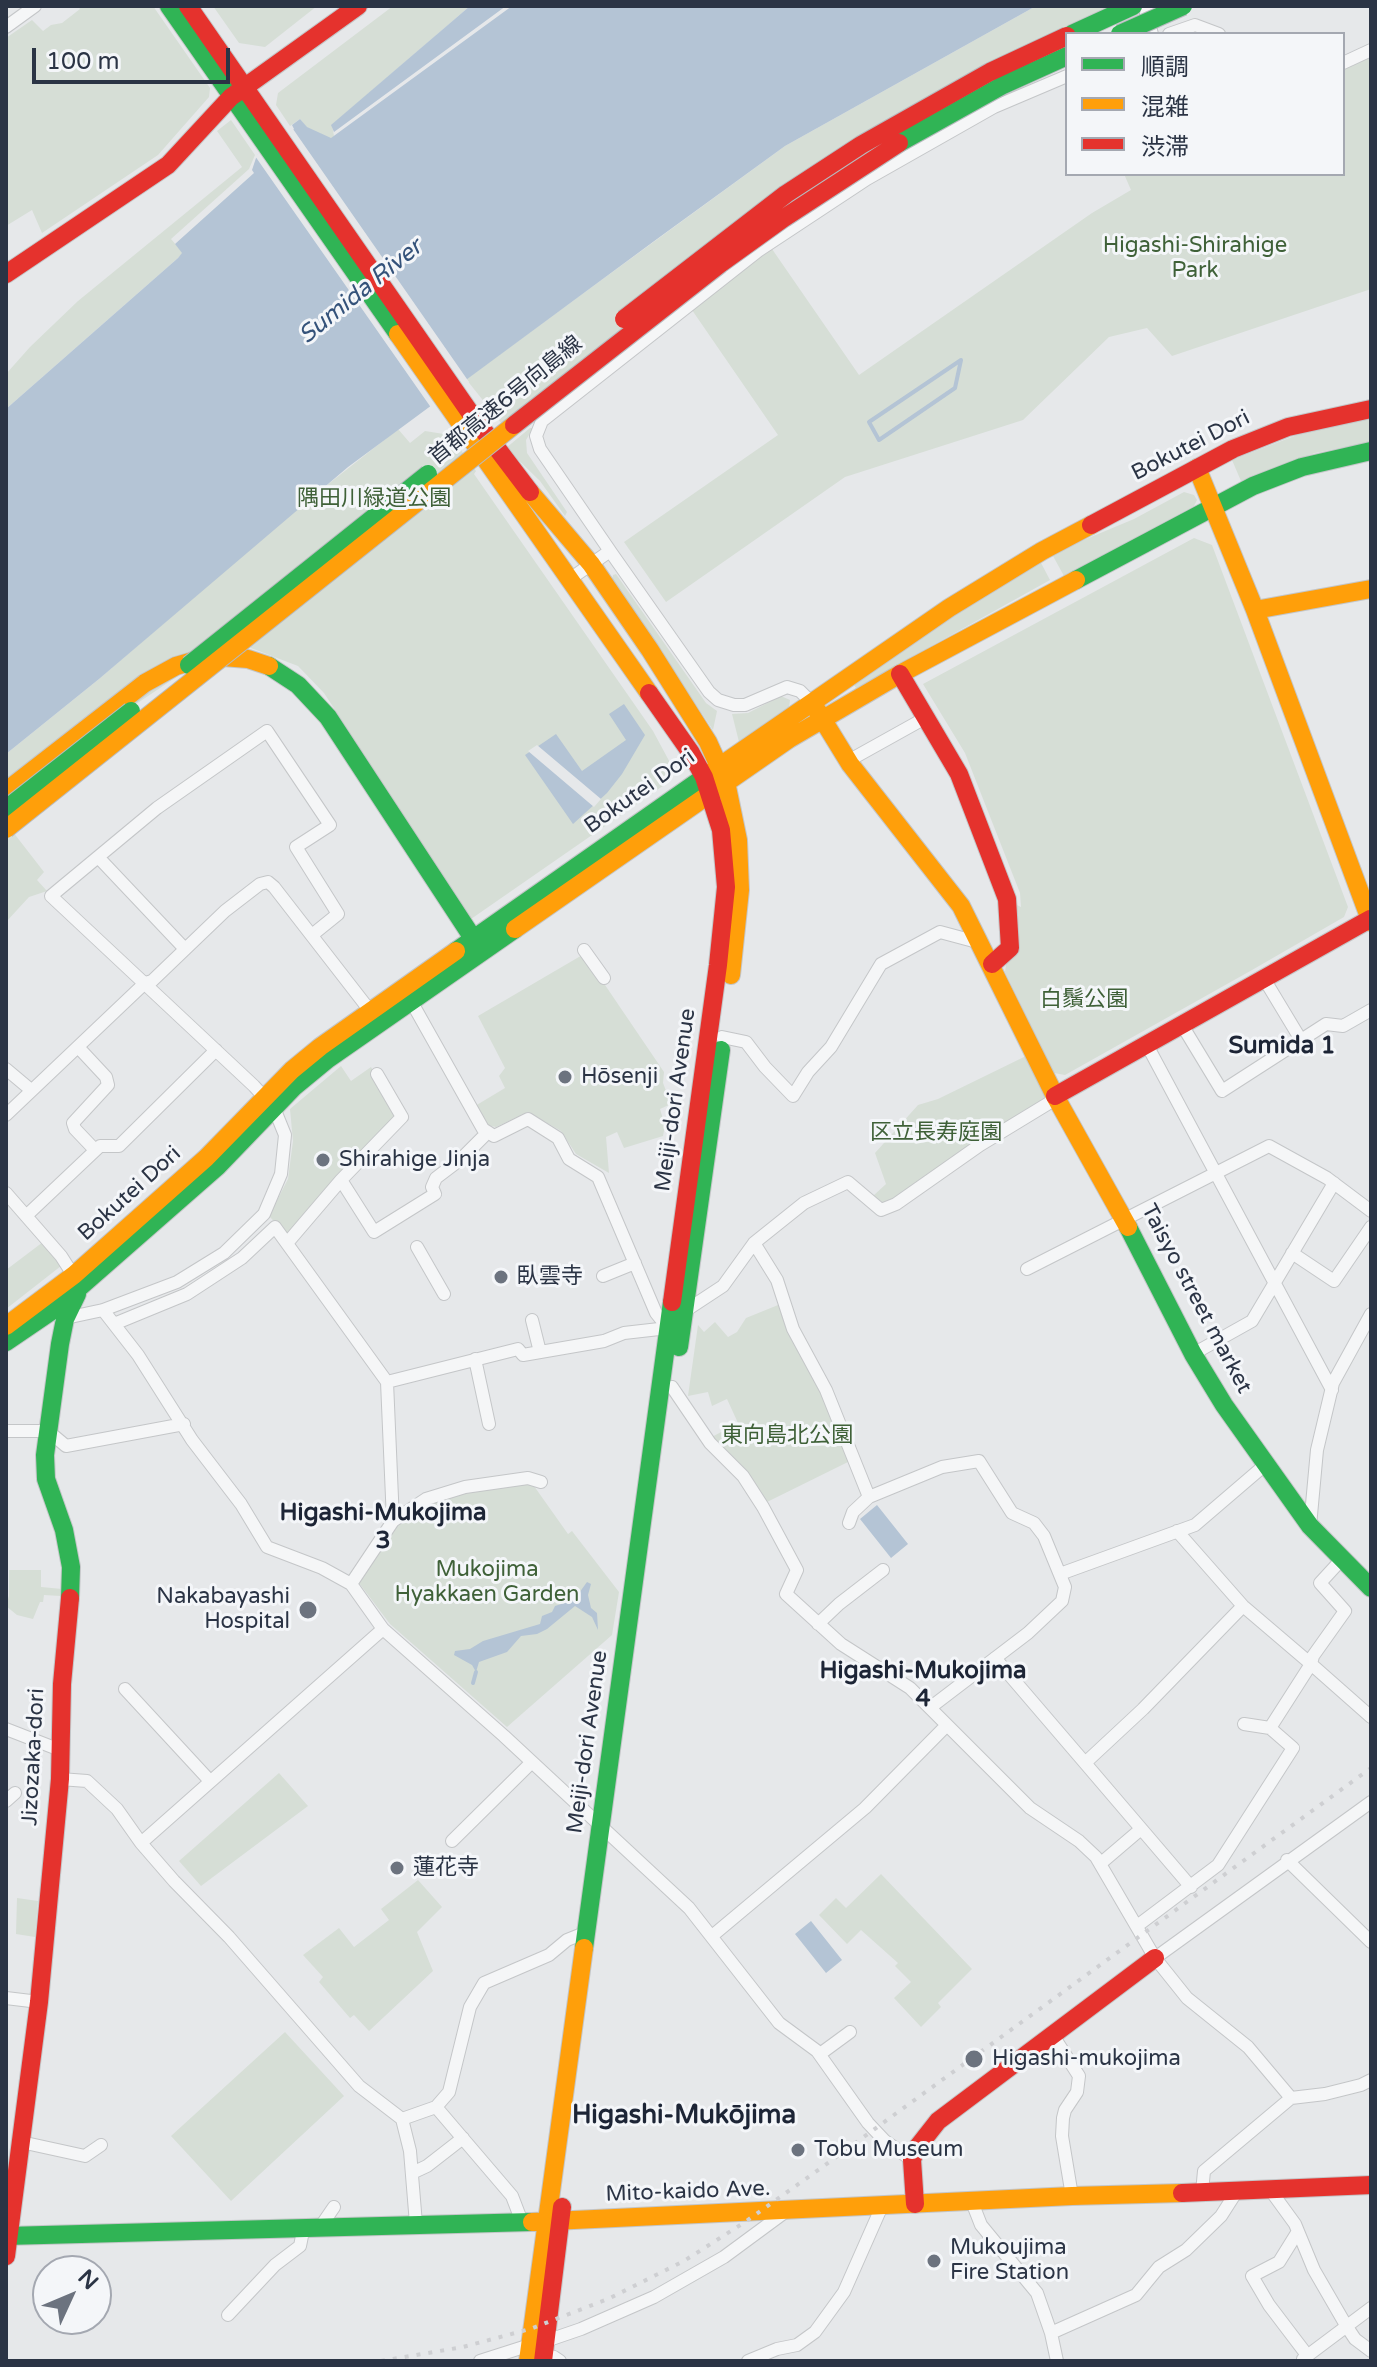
<!DOCTYPE html>
<meta charset="utf-8">
<style>
body{margin:0}
#map{position:relative;width:1377px;height:2367px;overflow:hidden;background:#e6e8ea;font-family:"Varela Round","Noto Sans JP",sans-serif}
canvas{display:block}
.frame{position:absolute;inset:0;border:8px solid #2b3445;pointer-events:none}
.legend{position:absolute;left:1065px;top:32px;width:280px;height:144px;box-sizing:border-box;background:#f4f6f9;border:2px solid #a4a8b1;margin:0;padding:10px 14px;list-style:none;font-size:24px;color:#2b3445}
.legend li{display:flex;align-items:center;gap:16px;height:40px}
.legend b{width:40px;border:2px solid #a4a8b1}
.north{position:absolute;left:32px;top:2255px;width:80px;height:80px;box-sizing:border-box;background:#f4f6f9;border:2px solid #a4a8b1;border-radius:50%;rotate:46deg;font-size:22px;font-weight:700;line-height:32px;text-align:center;color:#2b3445}
.north::after{content:'';display:block;margin:auto;width:28px;height:36px;background:#6c737f;clip-path:polygon(50% 0,100% 100%,50% 72%,0 100%)}
.scale{position:absolute;left:32px;top:48px;width:198px;height:36px;box-sizing:border-box;border:4px solid #2b3445;border-top:0;padding-left:10px;font-size:24px;line-height:28px;white-space:nowrap;color:#2b3445;-webkit-text-stroke:6px #f4f6f9;paint-order:stroke}
</style>
<div id="map">
<canvas width="1377" height="2367"></canvas>
<div class="frame"></div>
<ul class="legend">
<li><b style="height:10px;background:#30b455"></b>順調</li>
<li><b style="height:10px;background:#ff9f0a"></b>混雑</li>
<li><b style="height:10px;background:#e5322d"></b>渋滞</li>
</ul>
<div class="north">N</div>
<div class="scale">100 m</div>
</div>
<script>
const context = document.querySelector('canvas').getContext('2d');
context.lineJoin = 'round';
function paint(path, color) { context.fillStyle = color; context.fill(path, 'evenodd'); }
const shape = rows => new Path2D(rows.map(r => 'M' + r).join(''));
function trace(path, color, width, dash) { context.strokeStyle = color; context.lineWidth = width; context.lineCap = dash ? 'butt' : 'round'; context.setLineDash(dash || []); context.stroke(path); }
function drawText(font, color, halo, rows, align = 'center') {
  context.font = font + ' "Varela Round","Noto Sans JP",sans-serif'; context.lineWidth = 6; context.setLineDash([]); context.textBaseline = 'middle'; context.strokeStyle = halo; context.fillStyle = color; for (const [text, x, y, turn = 0] of rows) {
    context.save(); context.translate(x, y); context.rotate((+turn || 0) * Math.PI / 180); context.textAlign = isNaN(turn) ? turn : align; if (halo) context.strokeText(text, 0, 0); context.fillText(text, 0, 0); context.restore();
  }
}
paint(shape([
 [78,6,153,6,210,88,209,97,158,155,42,233,32,210,6,226,6,38,32,20,43,31,51,25,62,23,80,9],
 [213,6,317,6,265,47,239,43],
 [393,6,470,6,332,125,334,136,331,139,306,127,300,119,290,126,276,105,278,93],
 [1036,6,1150,6,1088,34,501,423,466,379,785,146],
 [1371,57,1371,289,1172,356,1147,328,1109,337,1023,420,845,477,666,602,624,542,778,435,692,310,757,260,772,249,859,375,1092,213,1131,190,1124,174,1343,174,1343,70],
 [231,120,255,155,249,169,171,239,183,253,178,258,6,409,6,374,30,347,78,301,242,167,217,131],
 [1371,418,1371,442,1315,453,1241,481,1232,460,1297,435],
 [530,428,533,428,526,440,527,453,567,512,565,516,540,481,506,448],
 [398,429,410,443,425,431,450,435,476,471,474,474,653,731,674,770,670,781,471,919,324,693,298,666,251,648,239,635,72,747,6,799,6,754,99,679,284,519],
 [1184,492,1194,495,1197,500,1194,506,1064,576,1053,556,1079,542,1134,519],
 [1194,538,1212,545,1348,907,1344,917,1252,970,1065,1075,1054,1073,1005,972,1015,904,1021,907,1020,893,965,753,923,684],
 [1040,561,1050,580,856,688,853,683,992,588],
 [616,574,706,703,717,711,713,730,612,579,613,575],
 [781,696,790,700,789,708,739,742,732,714,748,713],
 [13,832,44,872,37,880,47,891,29,897,6,922,6,838],
 [584,954,664,1072,663,1083,671,1104,660,1109,663,1119,666,1120,663,1136,624,1148,617,1132,606,1137,609,1173,576,1154,561,1131,528,1112,496,1127,485,1125,475,1106,505,1088,499,1076,505,1068,478,1016],
 [1026,1056,1047,1096,891,1204,882,1203,873,1196,886,1184,875,1153,918,1105,938,1099],
 [341,1066,351,1081,371,1067,396,1113,396,1118,287,1235,269,1216,288,1179,293,1141,290,1109],
 [43,1242,61,1266,6,1309,6,1270],
 [783,1303,850,1461,765,1503,710,1438,738,1423,727,1399,712,1406,708,1392,688,1396,698,1325,704,1332,715,1322,728,1337,737,1332,746,1318],
 [526,1483,534,1486,568,1534,572,1531,619,1592,612,1635,507,1727,390,1624,359,1583,400,1519,428,1502,465,1490],
 [9,1570,41,1570,41,1587,62,1589,61,1596,44,1595,43,1602,40,1602,33,1619,17,1615,6,1606,9,1596],
 [279,1773,308,1806,201,1886,179,1861],
 [881,1874,972,1969,938,2003,941,2007,921,2027,894,1998,911,1982,895,1966,898,1963,861,1930,847,1944,819,1915,836,1898,846,1908],
 [418,1880,442,1907,417,1932,433,1971,369,2031,354,2015,350,2018,319,1982,323,1977,303,1955,339,1928,354,1947,389,1920,381,1909],
 [17,1898,38,1901,35,1937,16,1934],
 [285,2032,344,2096,231,2201,171,2136]
]), '#d6ded6');
paint(shape([
 [470,6,506,6,334,132,331,125],
 [512,6,1036,6,785,146,657,239,348,467,99,679,6,754,6,409,178,258,182,253,175,244,254,173,252,170,257,155,294,129,292,125,300,119,307,127,331,138],
 [624,704,645,735,622,774,607,793,573,824,525,755,556,734,582,771,626,740,609,714],
 [877,1505,908,1544,891,1558,860,1519],
 [587,1582,591,1584,588,1595,591,1608,597,1613,598,1630,592,1617,575,1606,547,1629,537,1634,521,1636,507,1652,479,1662,476,1672,472,1665,454,1655,455,1651,470,1649,483,1641,540,1624,542,1616,552,1612,555,1606,574,1600],
 [811,1921,842,1960,826,1973,795,1934]
]), '#b4c4d5');
paint(shape([
 [293,129,469,382,432,409,255,156],
 [537,745,601,799,594,807,528,751]
]), '#e6e8ea');
trace(shape([
 [961,360,955,388,879,440,869,422,961,360],
 [473,1683,476,1672]
]), '#b4c4d5', 4);
const street = shape([
 [1149,6,1146,14,1152,34],
 [6,27,35,6],
 [1169,34,1195,25,1219,34],
 [1343,63,1371,50],
 [610,551,709,692,718,700,734,705,745,705,787,687,800,691,811,702],
 [570,579,610,551,540,449,536,436,542,421,758,251,867,179,994,107,1067,76],
 [848,761,927,717],
 [98,857,185,949],
 [584,950,604,978],
 [1263,977,1301,1040],
 [411,1001,483,1129,494,1136,528,1119,558,1138,569,1159,598,1177,656,1313,668,1328],
 [1182,1025,1222,1091,1326,1024,1343,1026,1371,1010],
 [722,1037,746,1042,765,1067,793,1096,808,1072,831,1047,881,964,940,932,981,943],
 [1147,1045,1332,1390],
 [78,1047,106,1077,108,1085,73,1123,75,1129,95,1150],
 [6,1069,31,1090],
 [377,1074,402,1117,341,1180,374,1232,435,1194,432,1187,436,1178,461,1159,488,1132],
 [6,1115,145,983,152,981,225,911,260,884,268,882,274,887,371,1012],
 [6,1193,61,1256,77,1281],
 [26,1216,100,1146,119,1146,216,1050],
 [288,1242,341,1180],
 [754,1243,777,1280,793,1329,826,1390,869,1497],
 [417,1247,444,1294],
 [1292,1253,1334,1281,1371,1227],
 [1027,1269,1269,1146,1327,1178,1371,1211],
 [603,1276,635,1263],
 [103,1310,138,1355,192,1440,241,1504,267,1547,322,1568,351,1584,383,1629,504,1736,689,1908,779,2023,817,2051,868,2123,885,2141,912,2160],
 [685,1311,723,1286,754,1243,804,1203,848,1182,881,1210,896,1204,980,1145,1049,1103,1055,1096],
 [61,1319,103,1310,177,1282,224,1253,264,1214,281,1174,285,1135,274,1108,254,1086,51,896,157,808,267,731,330,825,296,847,338,914,312,935],
 [532,1320,540,1352],
 [114,1324,187,1294,242,1258,275,1227,387,1382],
 [1193,1354,1252,1321,1334,1183],
 [475,1359,489,1424],
 [672,1387,710,1443,743,1476,763,1507,797,1570,786,1594,841,1644,910,1688,1030,1808,1079,1841,1096,1857,1155,1958,1187,1998,1248,2047,1291,2098,1325,2094,1361,2085,1371,2080],
 [6,1431,48,1431,66,1446,184,1424],
 [393,1521,426,1499,465,1487,528,1478,541,1482],
 [849,1523,853,1512,869,1497,942,1467,979,1461,1012,1513,1034,1523,1044,1536,1065,1587,1062,1601,1028,1633,931,1707],
 [1310,1526,1317,1450,1333,1383,1371,1314],
 [1342,1559,1320,1583,1345,1611,1313,1656,1311,1664,1371,1717],
 [1060,1574,1195,1525,1265,1465],
 [351,1584,393,1521,387,1382,518,1349,523,1355,604,1341,624,1333,668,1328],
 [818,1624,839,1604,883,1570],
 [995,1658,1085,1763,1143,1709,1243,1606],
 [125,1689,210,1781],
 [1244,1724,1270,1728],
 [6,1729,60,1750],
 [1085,1763,1191,1887],
 [60,1779,87,1781,117,1809,141,1843,383,1629],
 [6,1801,15,1793],
 [452,1841,532,1762],
 [141,1843,174,1881,229,1937,359,2086,402,2119,410,2151,416,2224],
 [1287,1860,1371,1942],
 [1100,1864,1141,1829],
 [1137,1926,1218,1865,1293,1748,1270,1728,1311,1664,1243,1606,1177,1531],
 [712,1936,865,1808,946,1726],
 [1155,1958,1371,1802],
 [6,1998,39,2002],
 [1052,2034,1079,2076,1077,2092,1065,2110,1063,2118,1062,2136,1072,2196],
 [820,2054,850,2032],
 [436,2107,512,2196,522,2222],
 [402,2119,436,2107,449,2092,470,2007,484,1983,549,1955,567,1940,587,1932],
 [21,2142,85,2156,101,2145],
 [412,2173,427,2166,463,2138],
 [1271,2191,1295,2224,1314,2270,1347,2327,1355,2339,1371,2351],
 [1202,2192,1204,2171,1291,2098],
 [972,2202,981,2225,1037,2293,1051,2333,1057,2361],
 [321,2226,334,2207],
 [1297,2233,1279,2262,1252,2276,1269,2305,1307,2355],
 [228,2315,275,2265,300,2246,304,2226],
 [1051,2333,1136,2295,1159,2267,1186,2250,1221,2216,1237,2191],
 [546,2341,581,2329,654,2297,724,2257,785,2212],
 [544,2355,554,2357,560,2361],
 [1303,2359,1371,2308],
 [480,2361,530,2345],
 [748,2361,777,2349,797,2345,815,2332,844,2292,882,2206]
]);
const fast = shape([
 [169,6,398,334],
 [1072,34,1133,6],
 [1076,580,1253,486,1302,467,1371,451],
 [269,666,298,685,328,717,482,952],
 [456,951,710,773],
 [1128,1227,1193,1354,1224,1405,1310,1526,1371,1588],
 [6,1342,56,1308,217,1167,294,1087,328,1059,515,929],
 [679,1347,721,1050],
 [70,1598,71,1567,64,1530,46,1479,45,1455,60,1344,65,1319,77,1294],
 [584,1948,672,1302],
 [6,2236,532,2222]
]);
const slow = shape([
 [398,334,649,693],
 [1197,468,1255,610,1371,922],
 [530,492,591,564,650,650,708,742,726,782,738,840,740,890,731,975],
 [1255,610,1371,589],
 [815,707,850,764,961,906,1055,1096,1128,1227],
 [710,773,949,608,1042,551,1091,525],
 [6,791,145,683,176,666,210,656,248,659,269,666],
 [515,929,789,739,900,674,1076,580],
 [6,1326,74,1275,206,1158,292,1070,320,1047,456,951],
 [532,2222,1072,2196,1182,2193],
 [528,2361,584,1948]
]);
const jam = shape([
 [188,6,471,414,530,492],
 [6,274,168,165,231,97,358,6],
 [1091,525,1233,449,1288,427,1371,409],
 [900,674,959,774,1007,899,1010,948,992,964],
 [649,693,691,753,704,777,721,830,726,887,718,965,672,1302],
 [1055,1096,1370,919],
 [1182,2193,1371,2185],
 [915,2204,912,2160,916,2149,938,2121,1155,1958],
 [6,2256,39,2002,60,1779,62,1684,70,1598],
 [543,2361,562,2207]
]);
trace(street, '#c4c6c8', 14);
trace(fast, '#c4c6c8', 20);
trace(slow, '#c4c6c8', 20);
trace(jam, '#c4c6c8', 20);
trace(street, '#f5f6f7', 12);
trace(fast, '#30b455', 18);
trace(slow, '#ff9f0a', 18);
trace(jam, '#e5322d', 18);
trace(shape([
 [381,2361,463,2347,530,2329,608,2299,684,2261,745,2222,821,2168,1371,1768]
]), '#cecfd2', 4, [4, 8]);
const fastBridge = shape([
 [1120,34,1183,6],
 [899,143,1003,85,1067,56],
 [189,665,428,474],
 [6,809,131,711]
]);
const slowBridge = shape([
 [6,829,514,425]
]);
const jamBridge = shape([
 [624,319,786,194,861,145,990,72,1067,36],
 [514,425,720,264,784,218,899,143]
]);
trace(fastBridge, '#b8bbbf', 20, []);
trace(slowBridge, '#b8bbbf', 20, []);
trace(jamBridge, '#b8bbbf', 20, []);
trace(fastBridge, '#30b455', 18);
trace(slowBridge, '#ff9f0a', 18);
trace(jamBridge, '#e5322d', 18);
for (const [x, y, r, color] of [
 [565,1077,8,"#6c737f"],
 [323,1160,8,"#6c737f"],
 [501,1277,8,"#6c737f"],
 [308,1610,10,"#6c737f"],
 [397,1868,8,"#6c737f"],
 [974,2059,10,"#6c737f"],
 [798,2150,8,"#6c737f"],
 [934,2261,8,"#6c737f"]
]) { const dot = new Path2D(); dot.arc(x, y, r, 0, 2 * Math.PI); context.fillStyle = color; context.fill(dot); trace(dot, '#f4f6f9', 3); }
drawText('22px', '#3f6138', '#f4f6f9', [
 ["Higashi-Shirahige",1195,246],
 ["Park",1195,271],
 ["隅田川緑道公園",374,499],
 ["白鬚公園",1084,1000],
 ["区立長寿庭園",936,1133],
 ["東向島北公園",787,1436],
 ["Mukojima",487,1570],
 ["Hyakkaen Garden",487,1595]
]);
drawText('22px', '#2b3445', '#f4f6f9', [
 ["首都高速6号向島線",506,401,-39],
 ["Bokutei Dori",1191,446,-27],
 ["Bokutei Dori",640,792,-35],
 ["Meiji-dori Avenue",676,1100,-82],
 ["Bokutei Dori",130,1194,-42],
 ["Taisyo street market",1196,1299,62],
 ["Meiji-dori Avenue",588,1742,-82],
 ["Jizozaka-dori",34,1757,-87],
 ["Mito-kaido Ave.",688,2192,-2]
]);
drawText('22px', '#2b3445', '#f4f6f9', [
 ["Hōsenji",581,1077],
 ["Shirahige Jinja",339,1160],
 ["臥雲寺",517,1277],
 ["Nakabayashi",290,1597,"right"],
 ["Hospital",290,1622,"right"],
 ["蓮花寺",413,1868],
 ["Higashi-mukojima",992,2059],
 ["Tobu Museum",814,2150],
 ["Mukoujima",950,2248],
 ["Fire Station",950,2273]
], 'left');
drawText('italic 24px', '#34527a', '#f4f6f9', [
 ["Sumida River",361,292,-39]
]);
drawText('bold 24px', '#1d2536', '#f4f6f9', [
 ["Sumida 1",1282,1047],
 ["Higashi-Mukojima",383,1514],
 ["3",383,1542],
 ["Higashi-Mukojima",923,1672],
 ["4",923,1700]
]);
drawText('bold 26px', '#1d2536', '#f4f6f9', [
 ["Higashi-Mukōjima",684,2116]
]);
</script>
